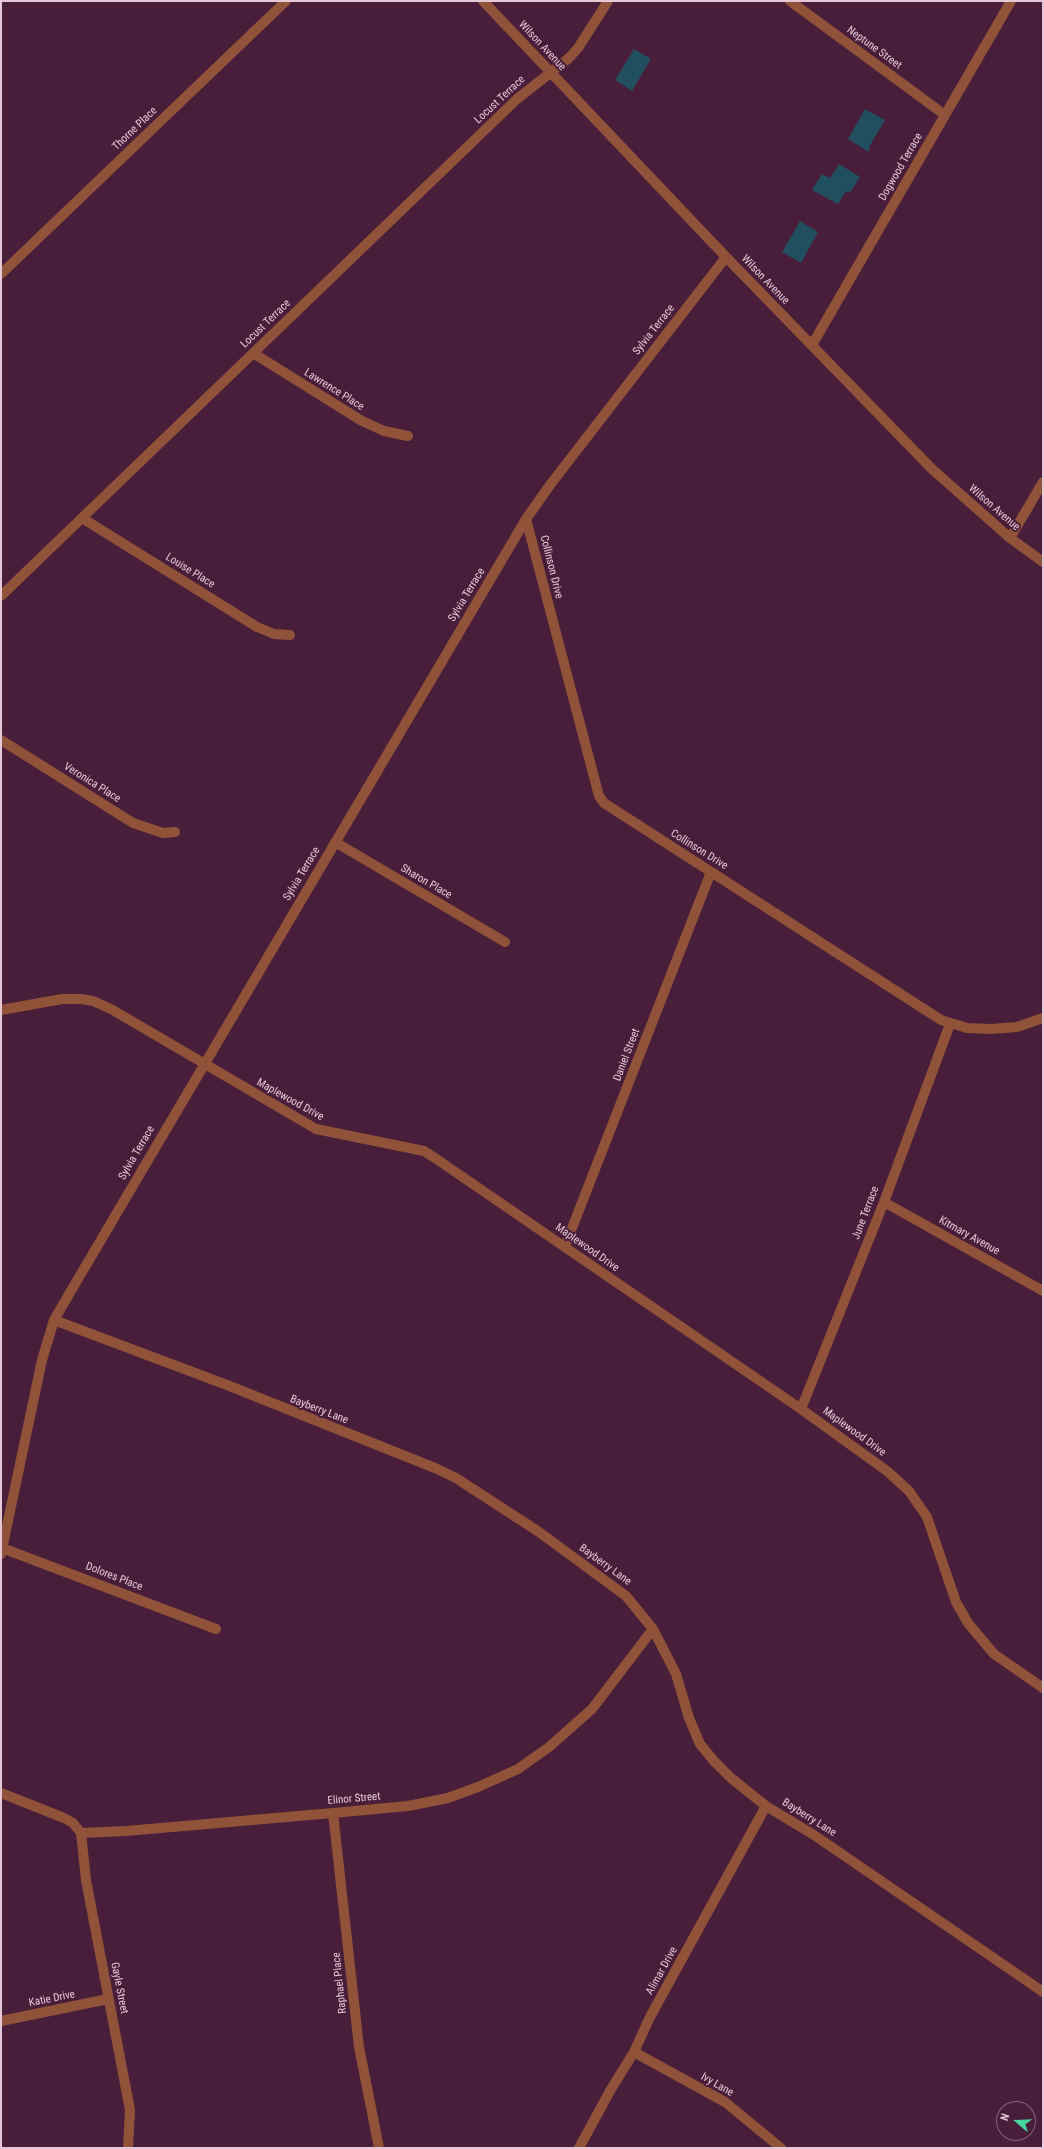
<!DOCTYPE html>
<style>
body{margin:0}
#map{position:relative;width:1044px;height:2149px;overflow:hidden;background:#491e3a;font-family:"Roboto Condensed",sans-serif}
canvas{display:block}
.frame{position:absolute;inset:0;border:2px solid #e6c9d9;pointer-events:none}
.north{position:absolute;left:996px;top:2101px;width:40px;height:40px;box-sizing:border-box;background:#491e3a;border:1px solid #88627a;border-radius:50%;rotate:289deg;font-size:11px;font-weight:700;line-height:16px;text-align:center;color:#e6c9d9}
.north::after{content:'';display:block;margin:auto;width:14px;height:18px;background:#48d49d;clip-path:polygon(50% 0,100% 100%,50% 72%,0 100%)}
</style>
<div id="map">
<canvas width="1044" height="2149"></canvas>
<div class="frame"></div>
<div class="north">N</div>
</div>
<script>
const context = document.querySelector('canvas').getContext('2d');
context.lineJoin = 'round';
function paint(path, color) { context.fillStyle = color; context.fill(path, 'evenodd'); }
const shape = rows => new Path2D(rows.map(r => 'M' + r).join(''));
function trace(path, color, width, dash) { context.strokeStyle = color; context.lineWidth = width; context.lineCap = dash ? 'butt' : 'round'; context.setLineDash(dash || []); context.stroke(path); }
function drawText(font, color, halo, rows, align = 'center') {
  context.font = font + ' "Roboto Condensed",sans-serif'; context.lineWidth = 4; context.setLineDash([]); context.textBaseline = 'middle'; context.strokeStyle = halo; context.fillStyle = color; for (const [text, x, y, turn = 0] of rows) {
    context.save(); context.translate(x, y); context.rotate((+turn || 0) * Math.PI / 180); context.textAlign = isNaN(turn) ? turn : align; if (halo) context.strokeText(text, 0, 0); context.fillText(text, 0, 0); context.restore();
  }
}
paint(shape([
 [634,49,651,59,632,91,615,80],
 [865,109,885,120,869,147,869,152,848,139],
 [839,164,860,177,850,193,846,191,838,204,812,190,822,174,830,178],
 [800,221,818,232,801,263,782,252]
]), '#214f5f');
trace(shape([
 [483,1,726,257,932,469,1010,538,1043,562],
 [790,1,945,115],
 [1,274,286,1],
 [812,345,1011,1],
 [253,353,362,421,384,431,408,436],
 [82,518,257,627,274,634,290,635],
 [526,519,599,796,604,803,941,1020,967,1028,991,1029,1017,1027,1043,1018],
 [1010,538,1043,482],
 [1,596,517,99,569,58,578,48,608,1],
 [1,740,133,823,163,833,175,832],
 [335,842,505,942],
 [1,1010,62,999,81,999,93,1001,111,1009,316,1129,424,1151,435,1158,801,1409,887,1471,909,1491,927,1517,956,1602,968,1623,994,1654,1043,1688],
 [884,1202,1043,1291],
 [565,1246,711,872],
 [54,1320,227,1385,435,1468,456,1478,539,1532,626,1596,653,1629,676,1674,689,1718,700,1744,714,1761,731,1778,766,1806,814,1835,1043,1992],
 [801,1409,884,1202,950,1024],
 [2,1548,216,1629],
 [1,1554,42,1360,54,1320,75,1284,526,519,550,485,726,257],
 [1,1793,64,1818,73,1823,81,1833],
 [333,1813,359,2047,379,2148],
 [81,1833,126,1831,333,1813,408,1806,448,1798,478,1787,518,1769,549,1747,592,1709,653,1629],
 [81,1833,86,1880,130,2110,128,2148],
 [1,2021,108,1999],
 [634,2052,725,2102,781,2148],
 [579,2148,610,2091,634,2052,650,2017,766,1806]
]), '#905238', 10);
drawText('11px', '#e6c9d9', '#491e3a', [
 ["Wilson Avenue",542,46,47],
 ["Neptune Street",874,48,36],
 ["Locust Terrace",500,100,-43],
 ["Thorne Place",135,129,-44],
 ["Dogwood Terrace",901,167,-60],
 ["Wilson Avenue",765,280,46],
 ["Locust Terrace",266,324,-44],
 ["Sylvia Terrace",654,330,-52],
 ["Lawrence Place",334,390,32],
 ["Wilson Avenue",994,508,41],
 ["Collinson Drive",551,567,76],
 ["Louise Place",190,571,32],
 ["Sylvia Terrace",467,595,-59],
 ["Veronica Place",92,783,32],
 ["Collinson Drive",699,850,32],
 ["Sylvia Terrace",302,874,-59],
 ["Sharon Place",426,882,30],
 ["Daniel Street",627,1055,-69],
 ["Maplewood Drive",290,1100,29],
 ["Sylvia Terrace",137,1153,-60],
 ["June Terrace",866,1213,-69],
 ["Kitmary Avenue",969,1236,29],
 ["Maplewood Drive",587,1248,35],
 ["Bayberry Lane",319,1410,21],
 ["Maplewood Drive",854,1432,36],
 ["Bayberry Lane",605,1565,36],
 ["Dolores Place",114,1577,21],
 ["Elinor Street",354,1799,-5],
 ["Bayberry Lane",809,1818,32],
 ["Alimar Drive",662,1971,-61],
 ["Raphael Place",340,1983,-96],
 ["Gayle Street",119,1988,79],
 ["Katie Drive",52,1999,-11],
 ["Ivy Lane",717,2085,30]
]);
</script>
